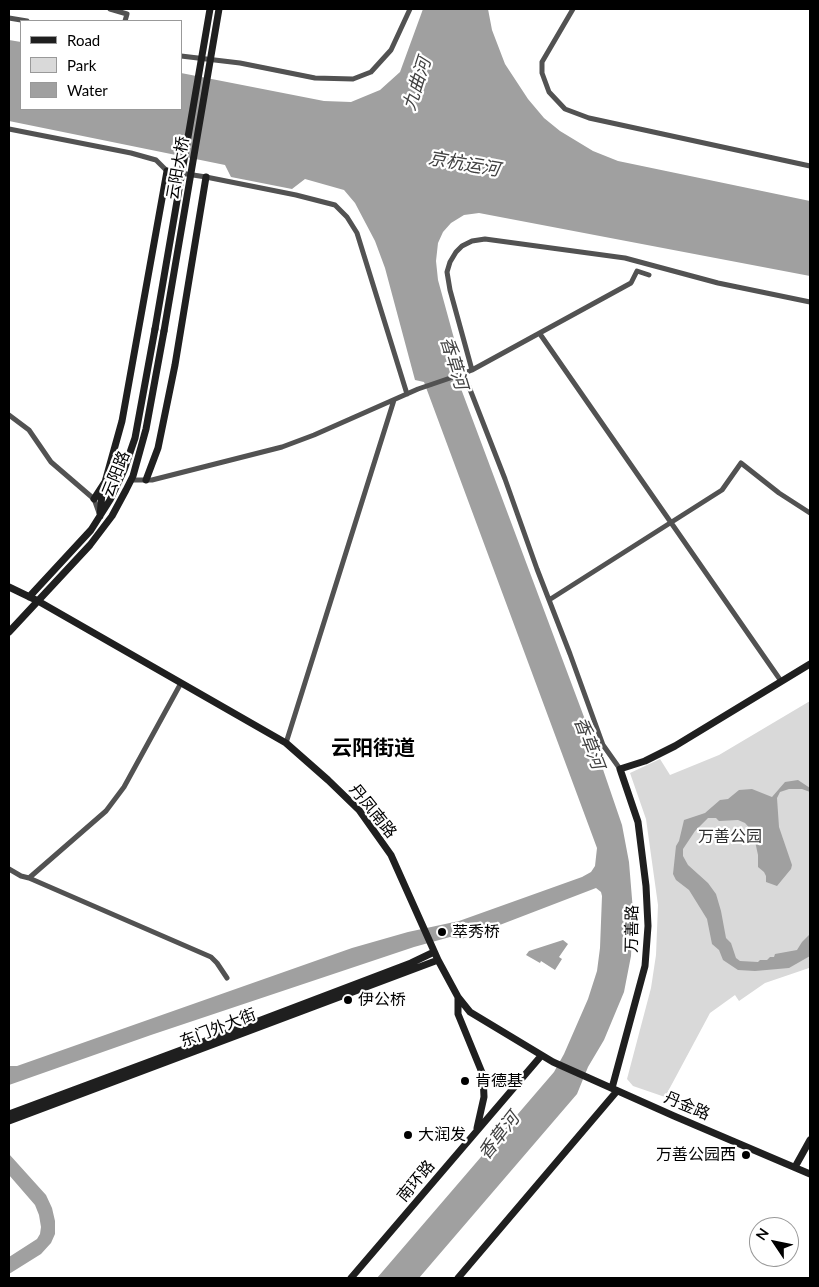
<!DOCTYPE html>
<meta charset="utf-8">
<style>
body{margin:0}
#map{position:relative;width:819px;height:1287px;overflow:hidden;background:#fff;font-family:Lato,sans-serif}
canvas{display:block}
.frame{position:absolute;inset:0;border:10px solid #000;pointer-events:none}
.legend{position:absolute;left:20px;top:20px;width:162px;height:90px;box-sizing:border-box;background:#fff;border:1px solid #999;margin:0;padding:6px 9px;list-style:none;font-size:15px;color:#000}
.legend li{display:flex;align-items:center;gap:10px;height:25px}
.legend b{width:25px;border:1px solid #999}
.north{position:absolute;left:749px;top:1217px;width:50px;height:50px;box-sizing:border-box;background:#fff;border:1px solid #999;border-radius:50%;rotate:304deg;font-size:14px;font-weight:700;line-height:20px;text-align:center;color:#000}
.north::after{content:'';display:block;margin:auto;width:18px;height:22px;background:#000;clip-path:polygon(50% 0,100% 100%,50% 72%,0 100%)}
</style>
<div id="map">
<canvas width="819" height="1287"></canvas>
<div class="frame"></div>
<ul class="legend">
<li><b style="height:6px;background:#1f1f1f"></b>Road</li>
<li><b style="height:14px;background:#d9d9d9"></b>Park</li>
<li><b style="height:14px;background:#a0a0a0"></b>Water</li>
</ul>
<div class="north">N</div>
</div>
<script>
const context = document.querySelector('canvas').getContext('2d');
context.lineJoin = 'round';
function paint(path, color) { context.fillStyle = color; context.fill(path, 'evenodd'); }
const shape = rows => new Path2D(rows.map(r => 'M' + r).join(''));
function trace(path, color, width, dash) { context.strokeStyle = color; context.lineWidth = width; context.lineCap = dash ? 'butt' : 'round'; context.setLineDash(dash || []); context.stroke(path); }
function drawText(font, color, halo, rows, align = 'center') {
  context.font = font + ' Lato,"Noto Sans SC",sans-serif'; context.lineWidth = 4.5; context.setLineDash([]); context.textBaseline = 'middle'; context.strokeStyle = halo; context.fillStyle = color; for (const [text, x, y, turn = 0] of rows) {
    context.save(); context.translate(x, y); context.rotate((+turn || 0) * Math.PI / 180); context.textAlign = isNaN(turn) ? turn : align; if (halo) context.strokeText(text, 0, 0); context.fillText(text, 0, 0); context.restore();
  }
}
paint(shape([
 [810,701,810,969,809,968,765,983,739,1001,735,995,710,1013,665,1097,633,1086,627,1079,651,988,656,955,658,905,646,819,630,773,660,759,670,775,719,755]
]), '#d9d9d9');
paint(shape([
 [423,9,488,9,492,30,505,64,528,99,544,118,560,131,593,151,618,161,810,201,810,276,479,213,464,215,451,223,443,232,438,243,436,261,438,280,461,364,454,370,596,749,622,825,629,862,633,911,631,956,624,992,604,1040,588,1067,577,1094,419,1278,377,1278,554,1072,564,1054,588,999,597,971,600,948,602,896,601,892,596,888,471,936,461,939,450,937,414,947,151,1035,9,1085,9,1066,17,1066,352,948,408,932,459,921,582,877,591,872,595,866,597,848,424,382,415,380,385,268,375,241,355,203,344,190,305,179,292,189,231,177,225,165,9,121,9,40,21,42,21,109,181,109,181,73,324,101,351,102,380,90,400,72],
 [798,780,810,788,810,792,802,789,789,789,780,792,777,798,779,827,792,865,791,869,777,886,766,882,766,876,764,872,758,867,758,855,753,832,745,823,738,820,719,821,716,818,708,818,695,831,683,849,683,856,688,865,708,883,716,894,721,911,726,938,731,943,736,958,740,961,758,962,760,960,767,960,770,957,774,957,775,954,797,950,802,942,810,934,810,956,789,968,755,971,738,970,723,960,719,950,712,944,707,919,689,890,676,880,673,874,676,846,679,841,684,820,705,813,720,800,728,799,739,790,752,789,772,797,785,782],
 [563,940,568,944,559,957,562,959,555,970,541,961,540,963,526,955,529,951],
 [9,1154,46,1195,52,1208,55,1221,55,1234,51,1243,41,1254,9,1274,9,1257,37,1239,40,1234,41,1227,39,1215,35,1205,9,1175]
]), '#a0a0a0');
trace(shape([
 [110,9,127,14,125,21],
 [573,9,542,62,542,73,549,92,565,109,589,118,810,166],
 [9,18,27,21],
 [181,56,240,63,315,78,353,79,371,72,391,50,410,9],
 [9,129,131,153,156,160,167,171,206,177,296,195,335,205,347,217,357,233,407,394],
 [540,334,781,681],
 [472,370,450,290,447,272,450,262,456,252,462,246,472,241,485,239,625,258,718,283,810,302],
 [464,374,505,479,537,569,570,654,603,745,620,769],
 [9,415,29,430,51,462,94,499,99,513],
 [131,480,152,480,282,447,314,435,418,389,462,374,472,370,631,283,637,271,649,275],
 [549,600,722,490,741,463,779,493,810,513],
 [286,743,394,400],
 [9,869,21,876,29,878,106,811,124,787,181,683],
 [29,878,211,957,217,963,227,978]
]), '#525252', 5);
trace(shape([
 [146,480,158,448,175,365,206,177],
 [94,499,105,482,126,462],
 [100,516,102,493,122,421,167,171],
 [9,587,38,601,286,743,328,780,359,810,391,855,438,960,458,997,470,1012,553,1062,674,1116,810,1174],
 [29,597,91,530,110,500,124,470,135,438,155,329],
 [9,632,90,545,112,516,126,490,133,476,146,429,164,331],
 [458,997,458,1014,483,1075,484,1097,477,1128],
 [612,1088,645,966,648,926,646,886,638,822,620,769,645,761,675,746,810,664],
 [9,1114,232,1031,411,963,434,952],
 [9,1121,438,960],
 [795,1167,810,1140],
 [351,1278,541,1056],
 [458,1278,617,1091]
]), '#1f1f1f', 7);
trace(shape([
 [155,329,210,9],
 [164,331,219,9]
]), '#1f1f1f', 7);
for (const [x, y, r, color] of [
 [442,932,5,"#000"],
 [348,1000,5,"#000"],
 [465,1081,5,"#000"],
 [408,1135,5,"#000"],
 [746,1155,5,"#000"]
]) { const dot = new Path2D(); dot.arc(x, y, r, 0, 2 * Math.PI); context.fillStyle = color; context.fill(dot); trace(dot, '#fff', 2); }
drawText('16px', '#000', '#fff', [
 ["云阳大桥",178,168,-80],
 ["云阳路",116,474,-68],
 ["丹凤南路",373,811,51],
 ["万善路",632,929,-89],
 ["东门外大街",218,1028,-21],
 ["丹金路",687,1106,23],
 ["南环路",416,1181,-50]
]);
drawText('16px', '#303030', '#fff', [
 ["万善公园",730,837]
]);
drawText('16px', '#000', '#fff', [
 ["萃秀桥",452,932],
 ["伊公桥",358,1000],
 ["肯德基",475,1081],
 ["大润发",418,1135],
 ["万善公园西",736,1155,"right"]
], 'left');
drawText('italic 18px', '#414141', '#fff', [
 ["九曲河",417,84,-72],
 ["京杭运河",464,164,10],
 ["香草河",454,363,73],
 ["香草河",589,743,69],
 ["香草河",499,1136,-52]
]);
drawText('bold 21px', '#000', '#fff', [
 ["云阳街道",373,748]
]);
</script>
